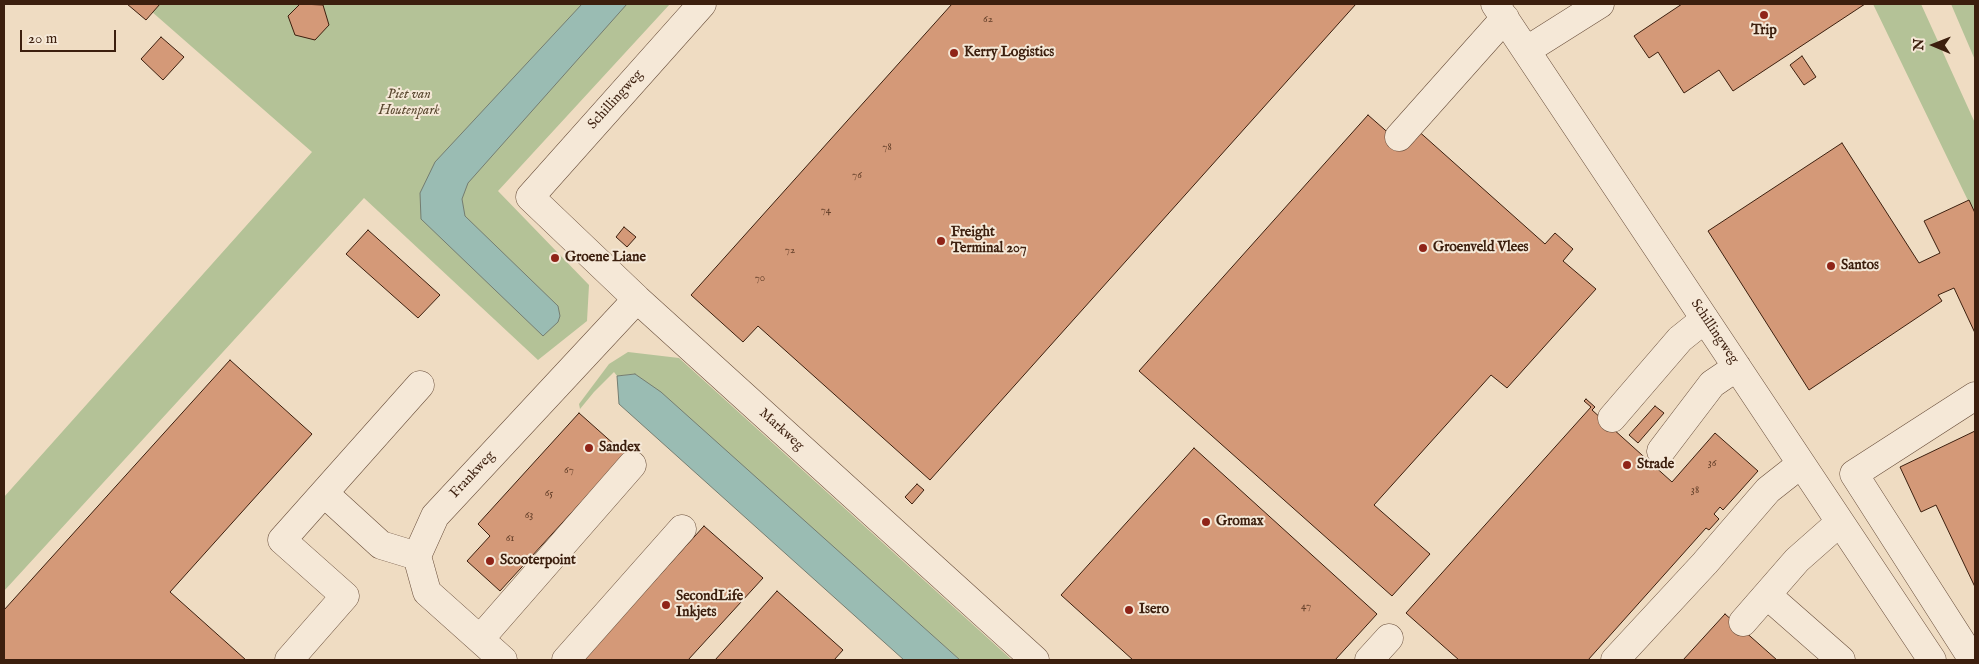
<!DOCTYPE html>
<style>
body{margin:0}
#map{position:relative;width:1979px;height:664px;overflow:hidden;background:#efdcc2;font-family:"IM FELL English",serif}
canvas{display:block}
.frame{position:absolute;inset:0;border:5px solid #3c1f0e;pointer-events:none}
.north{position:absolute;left:1909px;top:20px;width:50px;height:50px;-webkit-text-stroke:4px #f5e8d7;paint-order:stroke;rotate:271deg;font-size:14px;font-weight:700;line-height:20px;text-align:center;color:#3c1f0e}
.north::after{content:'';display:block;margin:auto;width:18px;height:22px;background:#3c1f0e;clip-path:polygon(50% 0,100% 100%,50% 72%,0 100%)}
.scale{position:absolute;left:20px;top:30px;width:96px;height:22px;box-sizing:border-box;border:2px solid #3c1f0e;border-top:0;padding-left:6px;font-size:15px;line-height:18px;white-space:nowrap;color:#3c1f0e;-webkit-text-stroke:4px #f5e8d7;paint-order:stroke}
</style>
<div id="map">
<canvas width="1979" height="664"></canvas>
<div class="frame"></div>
<div class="north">N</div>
<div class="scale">20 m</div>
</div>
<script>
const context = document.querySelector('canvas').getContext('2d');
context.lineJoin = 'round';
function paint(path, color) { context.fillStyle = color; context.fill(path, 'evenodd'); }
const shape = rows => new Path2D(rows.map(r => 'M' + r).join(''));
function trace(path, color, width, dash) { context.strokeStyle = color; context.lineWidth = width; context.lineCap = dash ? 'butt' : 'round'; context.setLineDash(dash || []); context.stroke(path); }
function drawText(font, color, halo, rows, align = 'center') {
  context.font = font + ' "IM FELL English",serif'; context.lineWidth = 4; context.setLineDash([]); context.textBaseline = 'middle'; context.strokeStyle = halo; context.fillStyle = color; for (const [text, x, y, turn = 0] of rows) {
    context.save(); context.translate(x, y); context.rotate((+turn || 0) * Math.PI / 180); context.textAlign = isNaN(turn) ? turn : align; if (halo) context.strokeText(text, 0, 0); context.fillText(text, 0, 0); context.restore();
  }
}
paint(shape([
 [143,4,670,4,498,191,589,285,587,321,538,360,364,198,4,591,4,497,312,152],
 [1873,4,1921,4,1975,123,1975,215],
 [1951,4,1975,4,1975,60],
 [628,352,679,358,1012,660,960,660,635,374,617,376,614,372,594,392,580,409,579,404,609,364]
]), '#b4c297');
const water = shape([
 [582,4,627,4,468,183,462,199,465,216,558,306,560,316,558,322,543,336,421,219,420,193,435,162,582,4],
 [635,374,661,392,960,660,904,660,619,404,617,376,635,374]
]);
paint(water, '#9abcb3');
trace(water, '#747d71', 1);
const building = shape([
 [127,4,160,4,146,20,127,4],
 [300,4,323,5,329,25,315,40,295,35,288,16,300,4],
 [952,4,1356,4,930,480,758,326,743,342,691,295,952,4],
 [1682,4,1865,4,1733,91,1719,70,1684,93,1658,52,1649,58,1634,36,1682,4],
 [161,37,184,57,163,80,141,59,161,37],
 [1802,56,1816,77,1804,85,1790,65,1802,56],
 [1368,115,1401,144,1415,128,1545,244,1555,233,1573,249,1563,261,1596,289,1507,388,1491,375,1374,505,1430,554,1392,596,1139,371,1368,115],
 [1842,143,1919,263,1940,253,1924,221,1969,200,1975,213,1975,333,1954,288,1938,295,1942,301,1809,390,1708,231,1842,143],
 [624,227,636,237,627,247,616,237,624,227],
 [368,230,440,295,418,318,346,254,368,230],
 [230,360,312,434,170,592,246,660,4,660,4,610,230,360],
 [1586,399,1595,407,1592,410,1672,482,1715,433,1758,471,1723,510,1720,507,1714,514,1719,519,1709,530,1706,528,1588,660,1459,660,1406,613,1591,407,1584,401,1586,399],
 [1655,406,1664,413,1638,443,1629,435,1655,406],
 [579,413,625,454,500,591,467,561,490,536,478,524,579,413],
 [1975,431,1975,587,1936,505,1921,512,1900,467,1975,431],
 [1194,448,1377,614,1335,660,1133,660,1061,595,1194,448],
 [917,484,924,490,912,504,905,497,917,484],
 [704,526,763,578,688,660,583,660,704,526],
 [777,591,843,650,834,660,715,660,777,591],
 [1725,614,1777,660,1683,660,1725,614]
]);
paint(building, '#d49978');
trace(building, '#3c1f0e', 1);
const minor = shape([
 [702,4,530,197,637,299,1035,660],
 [1495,4,1932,660],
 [1527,50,1600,4],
 [1399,137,1505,18],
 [1612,418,1680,339,1705,319],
 [1661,451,1712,384,1737,367],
 [324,493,381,545,417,556],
 [1767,595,1841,660],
 [1743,622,1797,560,1840,522],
 [480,639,632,465],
 [289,660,345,596,282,540,420,385],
 [503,660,427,592,417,556,435,516,637,299],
 [566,660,682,529],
 [1369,660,1389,638],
 [1615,660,1705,563,1768,490,1801,464],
 [1973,660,1854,474,1975,396]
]);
trace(minor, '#694e3b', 29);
trace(minor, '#f5e8d7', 28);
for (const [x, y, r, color] of [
 [1764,15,5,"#8f2418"],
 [954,53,5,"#8f2418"],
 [941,241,5,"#8f2418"],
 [1423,248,5,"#8f2418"],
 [555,258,5,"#8f2418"],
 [1831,266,5,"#8f2418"],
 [589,448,5,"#8f2418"],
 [1627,465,5,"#8f2418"],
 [1206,522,5,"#8f2418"],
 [490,561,5,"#8f2418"],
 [666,605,5,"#8f2418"],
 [1129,610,5,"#8f2418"]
]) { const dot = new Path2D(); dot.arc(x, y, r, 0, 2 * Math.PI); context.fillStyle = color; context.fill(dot); trace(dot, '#f5e8d7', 2); }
drawText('11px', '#623e28', null, [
 ["62",988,20],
 ["78",887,148],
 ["76",857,176],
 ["74",826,211],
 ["72",790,251],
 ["70",760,279],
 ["36",1712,464],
 ["67",569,471],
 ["38",1695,491],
 ["65",549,494],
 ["63",529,516],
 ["61",510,539],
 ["47",1306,607]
]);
drawText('bold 14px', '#3c1f0e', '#f5e8d7', [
 ["Trip",1764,31,"center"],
 ["Kerry Logistics",964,53],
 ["Freight",951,233],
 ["Terminal 207",951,249],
 ["Groenveld Vlees",1433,248],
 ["Groene Liane",565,258],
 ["Santos",1841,266],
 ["Sandex",599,448],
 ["Strade",1637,465],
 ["Gromax",1216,522],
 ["Scooterpoint",500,561],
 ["SecondLife",676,597],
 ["Inkjets",676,613],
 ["Isero",1139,610]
], 'left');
drawText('italic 14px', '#5a4830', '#f5e8d7', [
 ["Piet van",409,95],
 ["Houtenpark",409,111]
]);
drawText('14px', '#3c1f0e', '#f5e8d7', [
 ["Schillingweg",616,100,-48],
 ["Schillingweg",1714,332,56],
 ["Markweg",781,430,42],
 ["Frankweg",473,475,-47]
]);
</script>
